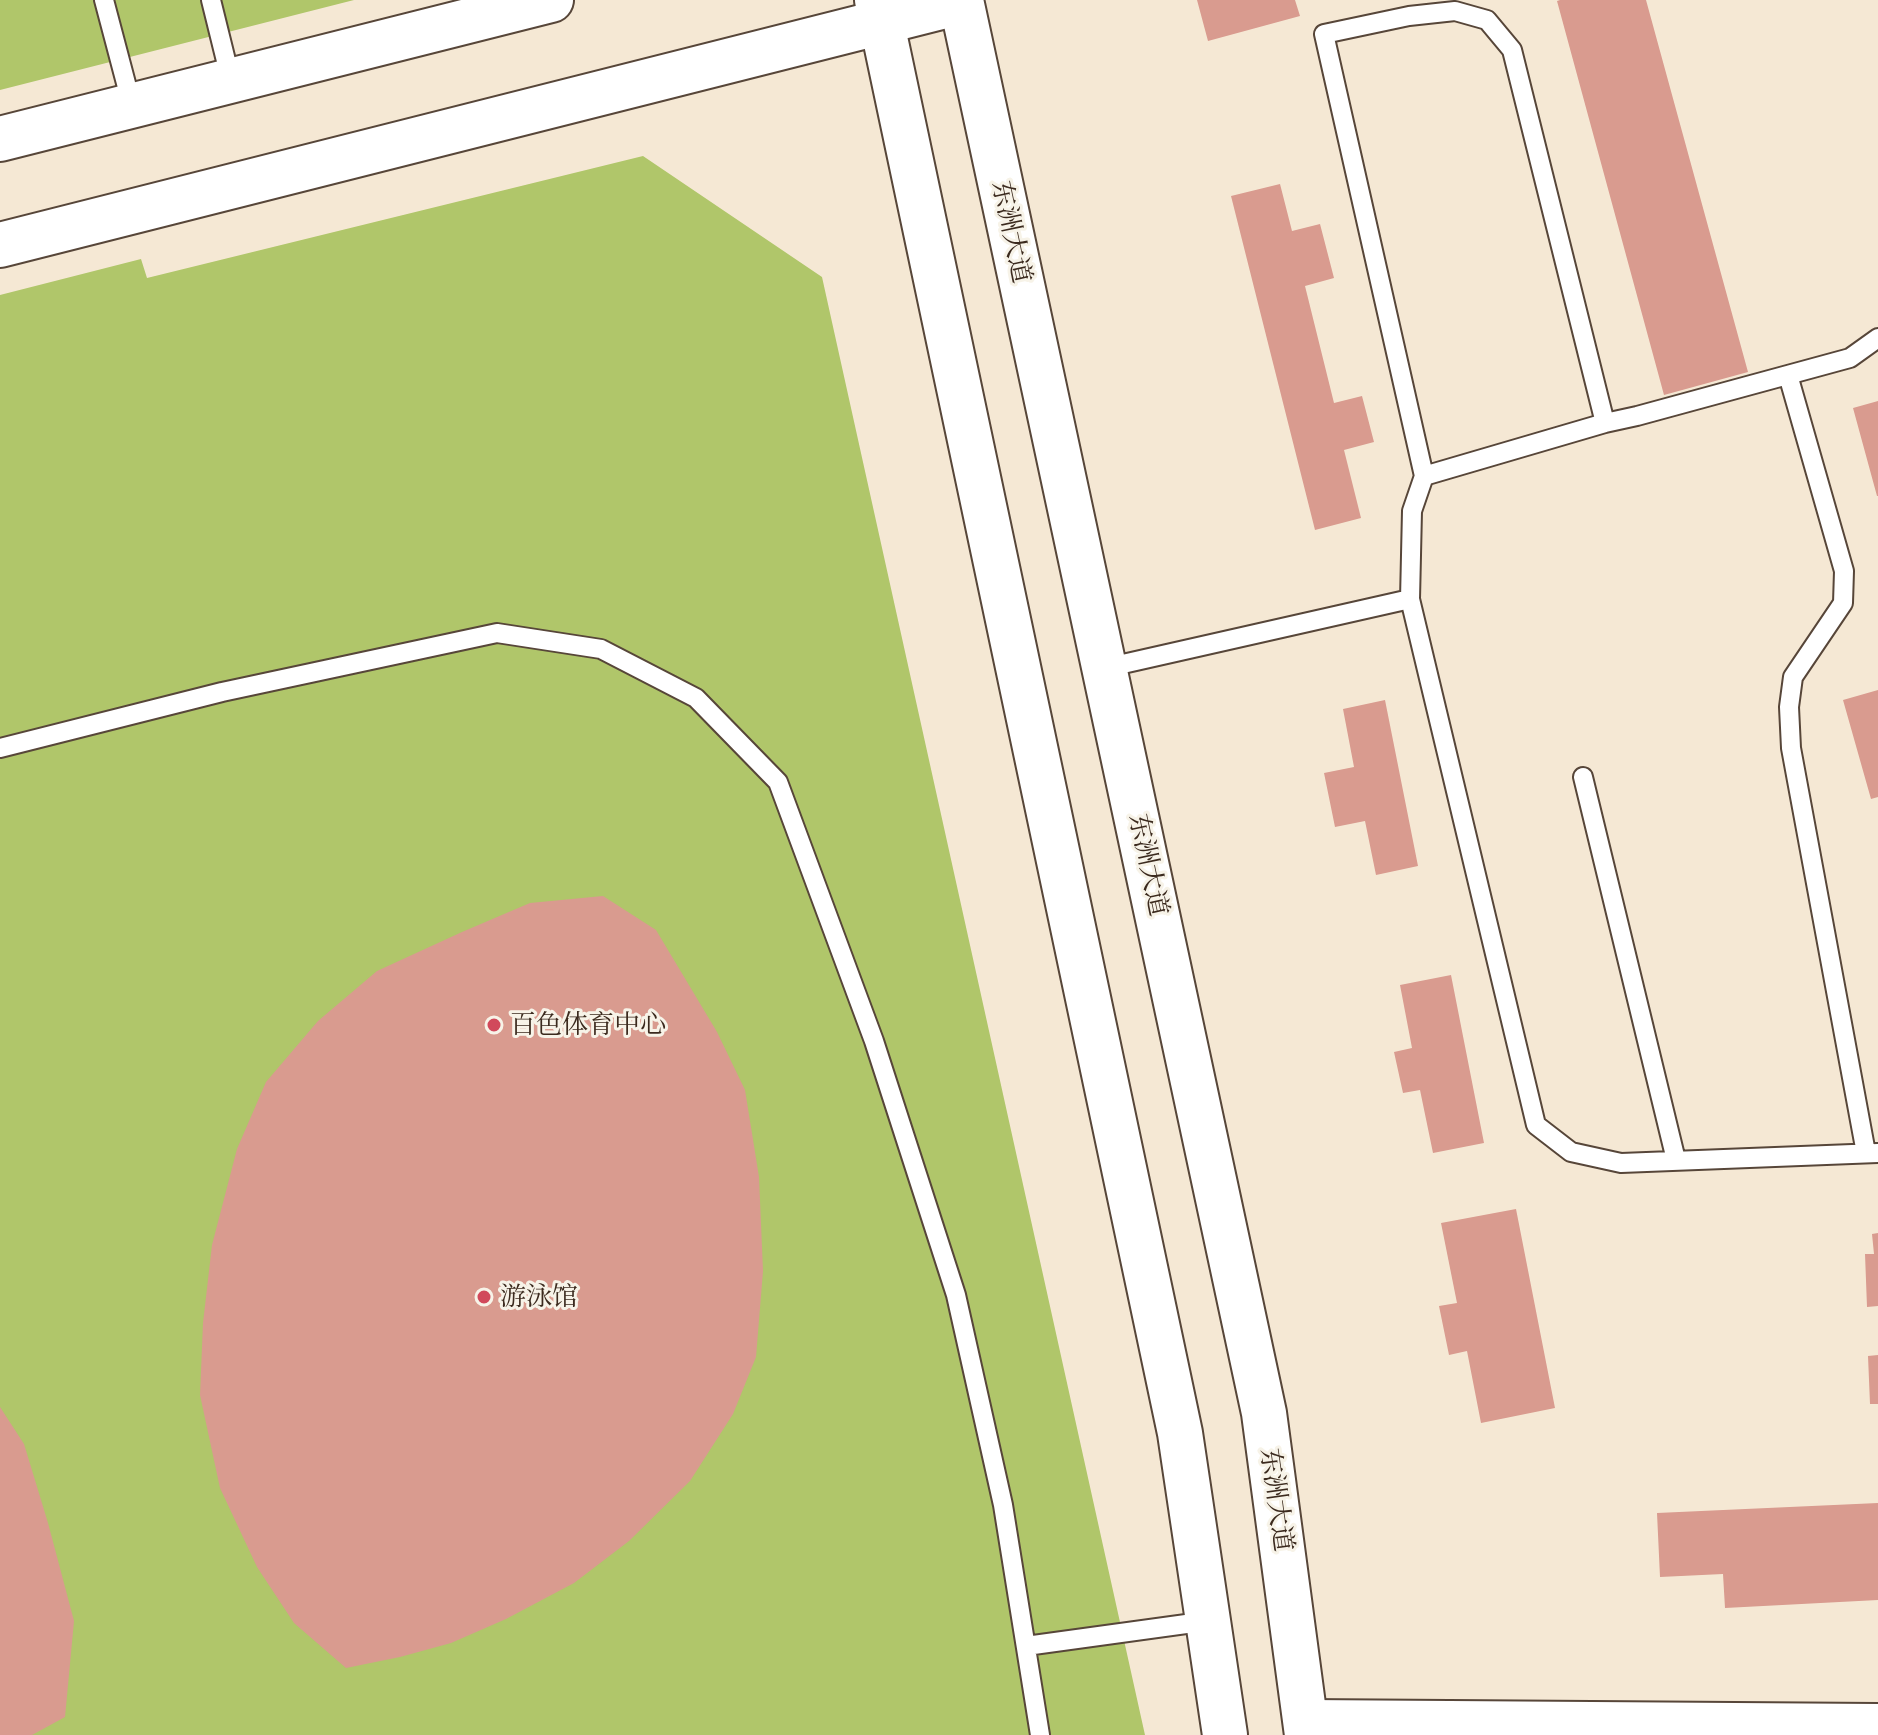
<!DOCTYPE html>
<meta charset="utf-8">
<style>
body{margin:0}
canvas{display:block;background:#f5e8d4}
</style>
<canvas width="1878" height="1735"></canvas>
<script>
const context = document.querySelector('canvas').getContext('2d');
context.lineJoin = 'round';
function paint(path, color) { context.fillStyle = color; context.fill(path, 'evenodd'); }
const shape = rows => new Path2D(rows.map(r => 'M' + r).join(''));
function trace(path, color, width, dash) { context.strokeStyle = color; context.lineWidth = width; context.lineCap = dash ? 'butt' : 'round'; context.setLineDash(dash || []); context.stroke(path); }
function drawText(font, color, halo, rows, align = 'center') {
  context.font = font + ' "Libre Caslon Text","Noto Serif SC",serif'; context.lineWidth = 6; context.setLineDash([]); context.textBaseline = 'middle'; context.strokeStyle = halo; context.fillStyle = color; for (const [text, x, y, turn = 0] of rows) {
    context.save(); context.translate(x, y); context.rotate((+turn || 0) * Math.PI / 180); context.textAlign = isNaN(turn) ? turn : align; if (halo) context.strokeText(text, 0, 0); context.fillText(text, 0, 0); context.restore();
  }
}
paint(shape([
 [0,0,354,0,0,90],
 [643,156,822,277,1145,1735,0,1735,0,295,141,259,147,278]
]), '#b0c66a');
paint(shape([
 [1197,0,1295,0,1300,16,1208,41],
 [1560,0,1646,0,1748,372,1664,395,1557,1],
 [1280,184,1292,231,1320,224,1334,278,1305,286,1334,403,1362,396,1374,442,1344,450,1361,518,1315,530,1231,196],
 [1878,401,1878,496,1877,496,1853,408],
 [1878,690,1878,797,1871,799,1843,700],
 [1385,700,1418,866,1376,875,1365,821,1335,827,1324,773,1354,767,1343,709],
 [603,896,656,930,717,1032,745,1090,759,1177,763,1271,756,1357,733,1414,690,1481,629,1541,574,1583,506,1619,451,1643,400,1657,346,1668,294,1623,257,1567,220,1488,200,1395,203,1323,212,1245,237,1149,266,1082,318,1021,377,971,462,932,530,903],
 [1451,975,1484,1143,1433,1153,1420,1090,1403,1093,1394,1052,1412,1048,1400,985],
 [1516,1209,1555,1408,1481,1423,1467,1351,1449,1355,1439,1306,1457,1303,1441,1223],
 [1878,1233,1878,1306,1867,1307,1865,1254,1874,1254,1872,1234],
 [1878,1355,1878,1404,1870,1404,1868,1356],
 [0,1407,24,1444,48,1523,74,1621,65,1717,32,1735,0,1735],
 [1878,1503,1878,1600,1725,1608,1723,1574,1660,1577,1657,1513]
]), '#d99b8f');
const lane = shape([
 [104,0,132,106],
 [211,0,231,81],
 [1878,338,1850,358,1637,416,1605,423,1424,476,1412,511,1410,599,1536,1125,1571,1152,1621,1163,1878,1153],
 [1788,375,1844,571,1843,603,1793,677,1789,707,1791,748,1866,1153],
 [1424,476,1324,34,1409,16,1455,11,1487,20,1512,50,1605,423],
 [1105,668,1410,599],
 [0,748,222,692,497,633,601,649,696,698,778,782,874,1041,956,1295,1003,1505,1040,1735],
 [1583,777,1676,1160],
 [1026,1646,1208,1621]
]);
const secondary = shape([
 [0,139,551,0],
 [0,245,961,2],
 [1306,1722,1878,1726]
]);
const primary = shape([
 [877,0,1180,1433,1225,1735],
 [961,0,1264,1413,1307,1735]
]);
trace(lane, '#574639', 22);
trace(secondary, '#574639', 48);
trace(primary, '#574639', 48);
trace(lane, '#fff', 18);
trace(secondary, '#fff', 44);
trace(primary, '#fff', 44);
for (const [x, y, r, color] of [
 [494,1025,8,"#d1495b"],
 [484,1297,8,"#d1495b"]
]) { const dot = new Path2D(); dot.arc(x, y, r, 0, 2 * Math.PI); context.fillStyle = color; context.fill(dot); trace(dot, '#f7f3e8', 3); }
drawText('26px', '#3b2a1e', '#f7f3e8', [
 ["东洲大道",1011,232,78],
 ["东洲大道",1148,865,78],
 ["东洲大道",1276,1500,82]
]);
drawText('26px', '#3b2a1e', '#f7f3e8', [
 ["百色体育中心",510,1025],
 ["游泳馆",500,1297]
], 'left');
</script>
